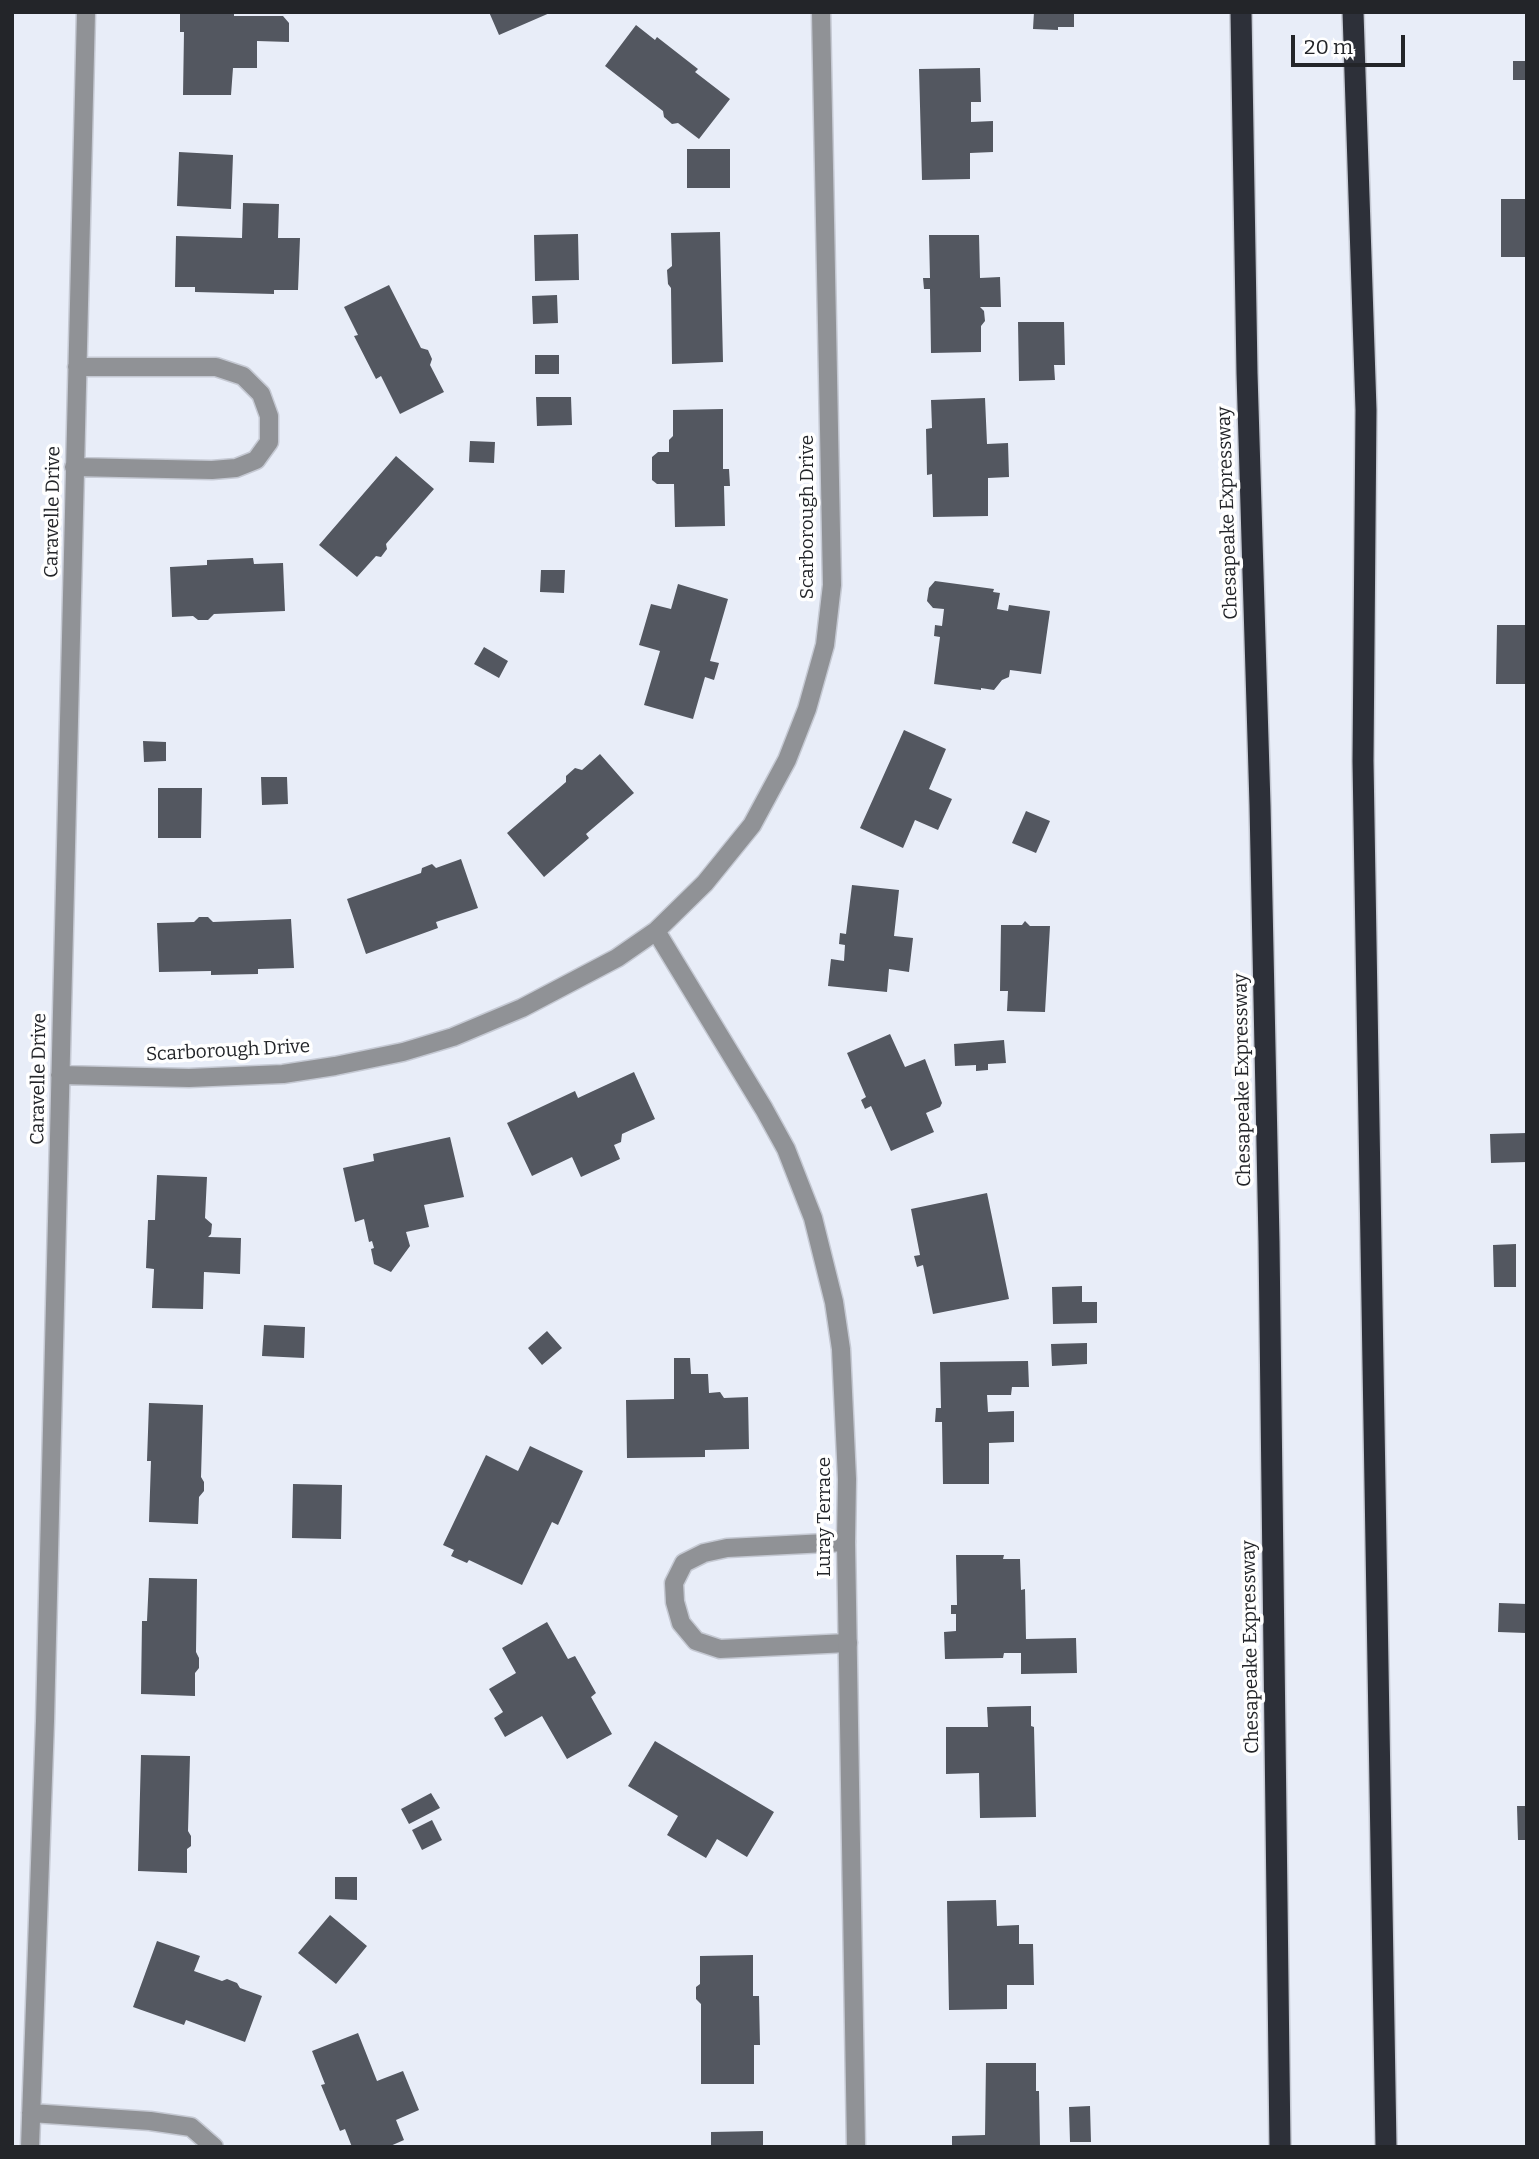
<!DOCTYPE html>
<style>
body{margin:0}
#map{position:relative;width:1539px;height:2159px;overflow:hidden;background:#e8edf8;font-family:Bitter,serif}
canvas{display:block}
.frame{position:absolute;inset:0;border:14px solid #232529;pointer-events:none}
.scale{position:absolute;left:1291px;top:35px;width:114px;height:32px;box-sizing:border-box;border:4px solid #232529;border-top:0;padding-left:9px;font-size:21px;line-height:24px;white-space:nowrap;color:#232529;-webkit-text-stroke:5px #fff;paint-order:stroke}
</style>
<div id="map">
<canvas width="1539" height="2159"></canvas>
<div class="frame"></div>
<div class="scale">20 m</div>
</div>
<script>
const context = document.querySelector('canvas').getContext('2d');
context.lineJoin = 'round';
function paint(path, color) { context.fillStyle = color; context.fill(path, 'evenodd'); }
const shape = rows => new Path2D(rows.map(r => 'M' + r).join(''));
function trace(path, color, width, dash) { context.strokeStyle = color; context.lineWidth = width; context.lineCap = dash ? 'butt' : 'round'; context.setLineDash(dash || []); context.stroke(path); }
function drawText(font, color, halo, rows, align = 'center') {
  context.font = font + ' Bitter,serif'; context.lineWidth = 7; context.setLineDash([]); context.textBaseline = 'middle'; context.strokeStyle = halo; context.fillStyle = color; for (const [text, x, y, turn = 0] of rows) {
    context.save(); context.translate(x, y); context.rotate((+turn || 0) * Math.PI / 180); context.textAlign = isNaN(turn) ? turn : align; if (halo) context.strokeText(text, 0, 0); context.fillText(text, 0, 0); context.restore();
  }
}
paint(shape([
 [180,12,234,12,234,16,283,16,289,23,289,42,257,41,257,68,233,68,231,95,183,95,184,32,180,32],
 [489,12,552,12,499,35],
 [1034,12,1074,12,1074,27,1058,27,1058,30,1033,29],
 [636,25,655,40,657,37,698,69,695,72,730,99,699,139,678,123,672,124,664,117,663,111,605,66],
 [1513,61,1527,61,1527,80,1513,80],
 [980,68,981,102,971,102,971,122,993,121,993,152,970,153,970,179,922,180,919,69],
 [687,149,730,149,730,188,687,188],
 [179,152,233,155,231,209,177,206],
 [1501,199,1527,199,1527,257,1501,257],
 [243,203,279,204,278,238,300,238,298,290,274,290,274,294,195,292,195,287,175,287,176,236,242,238],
 [720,232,723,362,672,364,671,288,668,284,667,270,672,266,671,233],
 [578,234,579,280,535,281,534,235],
 [929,235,979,235,980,278,1000,277,1001,307,980,307,984,311,985,321,981,326,981,352,931,353,930,289,924,289,923,278,930,278],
 [389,285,421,348,428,350,432,359,430,365,444,392,400,414,381,376,376,379,354,336,358,335,344,307],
 [557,295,558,323,533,324,532,296],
 [1018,322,1064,322,1065,365,1054,365,1055,380,1019,381],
 [535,355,559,355,559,374,535,374],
 [536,397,571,397,572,425,537,426],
 [985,398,987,444,1008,443,1009,477,988,478,988,516,933,517,932,474,927,475,926,429,932,428,931,400],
 [723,409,723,469,729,469,730,486,724,486,725,526,675,527,674,484,657,484,652,480,652,457,658,452,669,452,669,440,673,436,673,410],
 [470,441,495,442,494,463,469,462],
 [396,456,434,489,386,544,387,549,381,557,376,556,357,577,319,545],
 [253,558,254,564,283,563,285,611,214,614,208,620,198,620,193,616,172,617,170,567,207,565,207,560],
 [541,570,565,570,564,593,540,592],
 [935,581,994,589,993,592,1000,593,997,609,1008,611,1009,605,1050,611,1041,674,1010,670,1009,677,1002,680,994,690,981,688,981,690,934,684,940,637,934,636,935,625,942,626,944,609,933,608,927,601,929,588],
 [678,584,728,599,710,661,719,663,714,680,705,677,693,719,644,705,660,651,639,645,651,604,671,609],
 [1497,625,1527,625,1527,684,1496,684],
 [484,647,508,661,499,678,474,664],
 [904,730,946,749,929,789,952,799,938,830,915,820,903,848,860,828],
 [143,741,166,742,166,761,144,762],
 [600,754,634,793,586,834,589,838,544,877,507,833,566,782,566,776,575,768,582,770],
 [261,777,287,777,288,804,262,805],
 [158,788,202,788,201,838,158,838],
 [1026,811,1050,821,1036,853,1012,843],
 [461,859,478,908,436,922,438,928,366,954,347,899,421,873,422,868,432,864,436,868],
 [852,885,899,890,894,936,913,938,909,972,889,969,887,992,828,986,831,959,844,961,845,945,839,944,840,933,846,934],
 [199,917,208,917,213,922,291,919,294,968,258,969,258,974,211,975,211,971,159,972,157,923,194,922],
 [1025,921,1030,926,1050,926,1045,1012,1007,1011,1008,991,1000,991,1001,925,1022,925],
 [890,1034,905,1067,925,1059,942,1103,940,1107,926,1113,934,1132,891,1151,871,1106,865,1109,861,1100,866,1097,847,1053],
 [1004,1040,1006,1063,988,1064,988,1070,976,1071,976,1065,955,1066,954,1044],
 [634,1072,655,1119,622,1134,621,1142,614,1145,620,1159,581,1177,572,1157,532,1176,507,1123,575,1091,578,1098],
 [1527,1133,1527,1162,1491,1163,1490,1134],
 [450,1137,464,1197,424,1205,429,1227,406,1232,410,1246,391,1272,374,1264,371,1249,374,1248,372,1241,369,1242,364,1219,355,1222,343,1168,374,1161,373,1154],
 [157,1175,207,1177,205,1218,212,1224,211,1234,208,1237,241,1238,240,1274,204,1272,203,1309,152,1308,154,1269,146,1268,148,1220,155,1220],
 [987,1193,1009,1299,933,1314,923,1265,917,1267,914,1256,920,1255,911,1209],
 [1516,1244,1516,1287,1494,1287,1493,1245],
 [1082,1286,1082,1302,1097,1302,1097,1323,1053,1324,1052,1287],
 [264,1325,305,1327,304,1358,262,1356],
 [547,1331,562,1348,542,1365,528,1348],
 [1087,1343,1087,1364,1052,1366,1051,1344],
 [674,1358,690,1358,691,1374,708,1374,709,1393,720,1392,724,1398,748,1397,749,1449,705,1450,705,1457,627,1458,626,1400,674,1399],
 [1028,1361,1029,1387,1012,1387,1011,1395,987,1395,988,1412,1014,1411,1014,1442,989,1443,989,1484,943,1484,942,1422,935,1422,936,1408,941,1408,940,1362],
 [149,1403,203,1405,201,1477,204,1482,204,1491,199,1497,198,1524,149,1522,151,1461,147,1461],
 [530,1446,583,1471,558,1525,552,1522,522,1585,469,1560,467,1563,451,1556,454,1550,443,1545,486,1455,518,1471],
 [293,1484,342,1485,341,1539,292,1538],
 [956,1555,1004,1555,1003,1559,1020,1559,1021,1590,1025,1589,1026,1639,1076,1638,1077,1673,1021,1674,1021,1653,1004,1653,1003,1658,945,1659,944,1632,956,1631,956,1614,951,1614,951,1605,957,1605],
 [149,1578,197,1579,196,1652,199,1658,199,1668,195,1673,195,1696,141,1694,142,1621,147,1621],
 [1499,1603,1527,1604,1526,1633,1498,1632],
 [547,1622,568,1659,575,1656,596,1693,591,1697,612,1734,567,1759,542,1716,505,1737,494,1718,503,1712,489,1689,516,1673,502,1648],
 [1031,1706,1031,1726,1034,1727,1036,1817,980,1818,979,1773,946,1774,946,1727,988,1727,987,1707],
 [655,1741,774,1812,747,1857,717,1839,706,1858,667,1835,678,1816,628,1786],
 [141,1755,190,1756,188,1831,191,1836,191,1846,187,1849,187,1873,138,1871],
 [431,1793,440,1808,409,1824,401,1809],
 [1517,1806,1527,1806,1527,1840,1518,1840],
 [432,1820,442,1840,422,1850,412,1830],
 [335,1877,357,1877,357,1900,335,1899],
 [996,1900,997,1926,1019,1925,1019,1944,1033,1944,1034,1985,1007,1985,1007,2009,949,2010,947,1901],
 [330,1915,367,1946,336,1984,298,1953],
 [157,1941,200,1956,194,1971,222,1981,227,1979,237,1983,240,1988,262,1996,245,2042,186,2020,184,2025,133,2007],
 [753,1955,753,1996,759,1996,760,2045,754,2045,754,2084,701,2084,701,2004,696,1999,696,1987,700,1984,700,1956],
 [358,2033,377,2081,403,2071,419,2110,396,2120,404,2140,388,2147,352,2147,345,2129,340,2131,321,2085,325,2084,312,2051],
 [986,2063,1036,2063,1036,2091,1039,2091,1040,2147,952,2147,952,2136,985,2135],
 [1090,2106,1091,2142,1070,2142,1069,2107],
 [763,2131,763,2147,711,2147,711,2132]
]), '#535760');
const service = shape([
 [846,1542,727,1548,704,1553,684,1563,674,1583,675,1602,681,1623,696,1641,720,1649,848,1643]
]);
const minor = shape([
 [74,467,212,470,236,468,256,460,269,442,269,416,261,394,243,376,216,367,77,367],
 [656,931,764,1109,786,1149,813,1218,834,1302,841,1349,847,1479,846,1542,856,2147],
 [60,1075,189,1078,283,1074,335,1066,403,1052,453,1037,522,1008,617,958,656,931,705,883,752,825,787,760,807,709,825,645,832,585,821,12],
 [31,2113,150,2121,191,2127,214,2147],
 [30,2147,45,1721,86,12]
]);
const motorway = shape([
 [1241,12,1247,373,1260,805,1269,1241,1280,2147],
 [1353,12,1366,410,1363,761,1386,2147]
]);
trace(service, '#c5c9d3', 21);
trace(minor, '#c5c9d3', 21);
trace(motorway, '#c5c9d3', 24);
trace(service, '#909296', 18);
trace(minor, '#909296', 18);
trace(motorway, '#2d3039', 21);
drawText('19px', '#232529', '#fff', [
 ["Caravelle Drive",53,512,-89],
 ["Chesapeake Expressway",1228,513,-92],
 ["Scarborough Drive",808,517,-90],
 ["Scarborough Drive",228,1051,-3],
 ["Caravelle Drive",39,1079,-89],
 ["Chesapeake Expressway",1243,1080,-91],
 ["Luray Terrace",825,1517,-90],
 ["Chesapeake Expressway",1251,1647,-91]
]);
</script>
